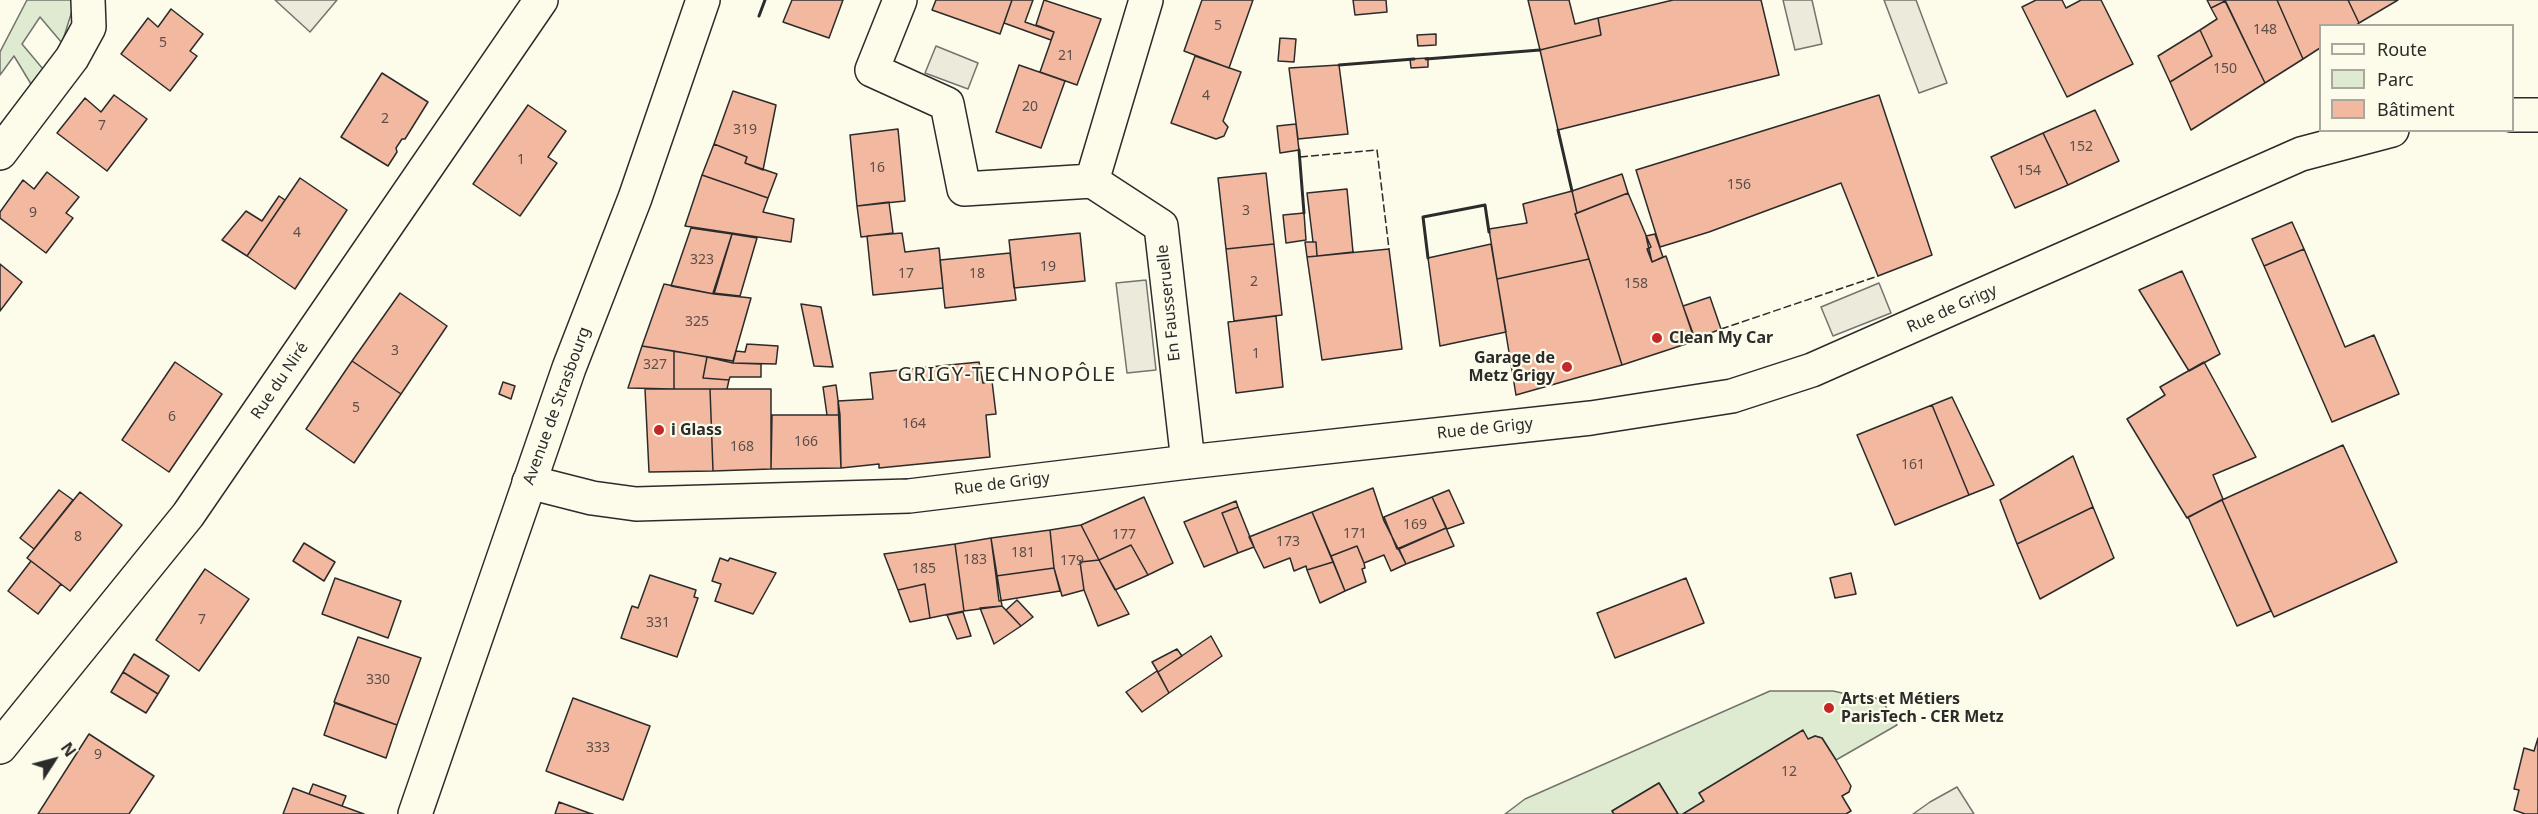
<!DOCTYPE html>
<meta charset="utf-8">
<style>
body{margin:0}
#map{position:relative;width:2538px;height:814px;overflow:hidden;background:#fdfbea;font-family:"Noto Sans",sans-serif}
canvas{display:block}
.legend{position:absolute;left:2319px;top:24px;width:195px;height:108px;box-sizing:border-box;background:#fdfbea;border:2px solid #a9a89e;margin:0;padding:8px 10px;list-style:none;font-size:18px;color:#2b2b2b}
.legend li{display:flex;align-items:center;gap:12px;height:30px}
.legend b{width:30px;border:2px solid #a9a89e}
.north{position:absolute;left:24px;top:730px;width:60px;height:60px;-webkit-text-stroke:4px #fdfbea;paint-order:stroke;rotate:54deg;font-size:16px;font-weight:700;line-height:24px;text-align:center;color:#2b2b2b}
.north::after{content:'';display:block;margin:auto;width:21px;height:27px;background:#2b2b2b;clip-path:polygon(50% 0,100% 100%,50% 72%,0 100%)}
</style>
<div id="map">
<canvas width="2538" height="814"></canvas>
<ul class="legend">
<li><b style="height:8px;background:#fdfbea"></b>Route</li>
<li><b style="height:16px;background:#deebd1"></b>Parc</li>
<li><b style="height:16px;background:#f2b8a0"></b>Bâtiment</li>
</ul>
<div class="north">N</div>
</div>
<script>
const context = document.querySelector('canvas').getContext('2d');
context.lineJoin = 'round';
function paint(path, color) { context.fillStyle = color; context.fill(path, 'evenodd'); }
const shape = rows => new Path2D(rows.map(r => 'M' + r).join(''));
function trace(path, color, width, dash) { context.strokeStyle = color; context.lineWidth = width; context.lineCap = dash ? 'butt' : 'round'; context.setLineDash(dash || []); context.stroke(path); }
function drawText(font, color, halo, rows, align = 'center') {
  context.font = font + ' "Noto Sans",sans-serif'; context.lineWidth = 4.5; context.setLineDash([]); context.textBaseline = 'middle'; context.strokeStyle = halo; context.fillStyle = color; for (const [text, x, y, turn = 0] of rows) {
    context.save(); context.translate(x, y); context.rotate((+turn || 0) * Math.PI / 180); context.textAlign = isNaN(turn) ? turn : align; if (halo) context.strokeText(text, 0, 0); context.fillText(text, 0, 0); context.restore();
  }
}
const green = shape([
 [27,0,71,0,72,11,62,43,40,17,22,44,43,69,31,84,14,56,0,75,0,52,27,0],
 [1770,691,1833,691,1860,697,1874,697,1883,702,1897,725,1836,760,1822,738,1815,736,1683,814,1678,814,1659,783,1612,811,1614,814,1505,814,1525,799,1770,691]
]);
paint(green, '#deebd1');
trace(green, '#74746e', 1.5);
const parking = shape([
 [275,0,337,0,310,32,275,0],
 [1783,0,1812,0,1822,44,1795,50,1783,0],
 [1884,0,1916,0,1947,83,1919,93,1884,0],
 [936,46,978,63,968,89,925,73,936,46],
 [1146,280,1156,370,1127,373,1116,283,1146,280],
 [1879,283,1891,313,1833,336,1821,307,1879,283],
 [1957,787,1974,814,1913,814,1930,802,1957,787]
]);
paint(parking, '#eceadb');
trace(parking, '#74746e', 1.5);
const building = shape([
 [792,0,843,0,829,38,783,22,792,0],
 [936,0,1012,0,1000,34,932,10,936,0],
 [1012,0,1033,0,1025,22,1054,32,1051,40,1004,23,1012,0],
 [1044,0,1101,19,1077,85,1040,72,1054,32,1036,25,1044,0],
 [1202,0,1253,0,1229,68,1184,51,1202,0],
 [1353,0,1386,0,1387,12,1355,15,1353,0],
 [1528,0,1569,0,1575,24,1598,18,1601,35,1540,50,1528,0],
 [1673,0,1761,0,1779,75,1558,130,1540,50,1601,35,1598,18,1673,0],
 [2036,0,2062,0,2066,8,2081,0,2101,0,2133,64,2067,97,2022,7,2036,0],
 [2207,0,2225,0,2225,1,2211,8,2207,0],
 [2277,0,2303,59,2265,83,2225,0,2277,0],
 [2277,0,2348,0,2359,23,2355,26,2320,26,2320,48,2303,59,2277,0],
 [2348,0,2398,0,2359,23,2348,0],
 [2225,1,2265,83,2191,130,2170,82,2212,56,2200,30,2217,19,2211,8,2225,1],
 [171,9,203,34,190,51,197,56,170,91,121,54,148,18,158,27,171,9],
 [2200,30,2212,56,2170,82,2158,56,2200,30],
 [1436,34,1436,45,1418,46,1417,35,1436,34],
 [1280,38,1296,39,1294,62,1278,61,1280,38],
 [1195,56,1241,72,1223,121,1228,127,1224,136,1216,139,1171,123,1195,56],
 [1428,58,1428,67,1411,68,1410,59,1428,58],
 [1019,65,1065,81,1041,148,996,132,1019,65],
 [1339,65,1348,134,1298,139,1289,68,1339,65],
 [382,73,428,102,405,139,402,139,396,148,397,152,388,166,341,137,382,73],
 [733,91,776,105,763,170,745,163,747,157,714,144,733,91],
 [114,95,147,119,107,171,57,133,85,98,101,112,114,95],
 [1879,95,1932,255,1878,276,1841,183,1709,232,1660,247,1636,170,1879,95],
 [528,105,566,131,548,157,557,163,520,216,473,184,528,105],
 [2095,110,2119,161,2068,185,2043,133,2095,110],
 [1296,124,1299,150,1280,153,1277,126,1296,124],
 [898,129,905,201,857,206,850,135,898,129],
 [2043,133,2068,185,2015,208,1991,157,2043,133],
 [714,144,747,157,745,163,777,174,768,198,702,175,714,144],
 [47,172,79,197,66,213,73,218,46,253,0,218,0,212,23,180,34,189,47,172],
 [1266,173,1274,244,1226,249,1218,178,1266,173],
 [1622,174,1628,193,1577,213,1572,191,1622,174],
 [702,175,768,198,763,212,794,219,791,242,685,226,702,175],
 [300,178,347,210,295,289,247,256,300,178],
 [1347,189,1353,252,1317,256,1316,242,1313,242,1307,193,1347,189],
 [1572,191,1577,213,1575,214,1589,259,1497,279,1489,229,1527,223,1523,204,1572,191],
 [1628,193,1651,247,1647,249,1652,262,1666,256,1695,341,1622,365,1575,214,1628,193],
 [279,196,285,200,247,256,222,240,246,211,262,221,279,196],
 [889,202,893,233,861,237,857,206,889,202],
 [1304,213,1306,240,1286,243,1283,215,1304,213],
 [2292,222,2304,249,2264,266,2252,239,2292,222],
 [691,228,732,234,714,294,671,286,691,228],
 [902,233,905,252,939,248,943,288,873,295,867,236,902,233],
 [1080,233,1085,281,1014,288,1009,240,1080,233],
 [732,234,757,238,740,296,713,293,732,234],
 [1655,234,1663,257,1652,262,1646,236,1655,234],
 [1305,242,1316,242,1317,256,1307,257,1305,242],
 [1274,244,1282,315,1234,321,1226,249,1274,244],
 [1491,244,1506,332,1440,346,1428,258,1491,244],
 [1389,249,1402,349,1322,360,1307,257,1389,249],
 [2304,249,2345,347,2374,335,2399,394,2332,422,2264,266,2304,249],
 [1010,253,1016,300,945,308,940,260,1010,253],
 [1589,259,1622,365,1516,395,1497,279,1589,259],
 [0,264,22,282,0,311,0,264],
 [2182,271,2220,354,2189,371,2139,290,2182,271],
 [664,284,714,294,751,298,733,361,642,346,664,284],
 [400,293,447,326,401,394,352,361,400,293],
 [1710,297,1721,329,1695,339,1683,306,1710,297],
 [801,304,821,307,833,367,814,366,801,304],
 [1276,316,1283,387,1236,393,1228,322,1276,316],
 [747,344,778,346,776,364,733,363,736,351,745,352,747,344],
 [642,346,674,351,674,389,628,388,642,346],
 [674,351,707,357,703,378,729,380,727,389,674,389,674,351],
 [707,357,733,363,761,364,761,377,730,377,729,380,703,378,707,357],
 [352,361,401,394,354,463,306,429,352,361],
 [175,362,222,394,169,472,122,440,175,362],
 [979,362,983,383,992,381,996,414,986,415,990,457,879,468,879,464,841,468,838,401,873,399,870,373,979,362],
 [2204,362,2256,457,2213,475,2223,499,2187,518,2127,419,2165,395,2160,387,2204,362],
 [503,382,515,386,511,399,499,394,503,382],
 [836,385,840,415,827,415,823,387,836,385],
 [645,389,710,389,713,471,649,472,645,389],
 [710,389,771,389,771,469,713,471,710,389],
 [1952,397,1994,485,1969,495,1932,405,1952,397],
 [1932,405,1969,495,1895,525,1857,435,1932,405],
 [772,415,840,415,841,468,771,469,772,415],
 [2343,445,2397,562,2274,617,2222,500,2343,445],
 [2073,456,2093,507,2017,544,2000,500,2073,456],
 [1373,488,1384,521,1406,564,1391,571,1384,555,1364,563,1357,546,1331,556,1312,512,1373,488],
 [59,490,73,500,34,549,20,538,59,490],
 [1449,490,1464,523,1447,529,1432,497,1449,490],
 [80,492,122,525,70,591,27,558,80,492],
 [1144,497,1173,563,1148,575,1131,545,1099,560,1081,525,1144,497],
 [1432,497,1446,528,1397,549,1384,517,1432,497],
 [2222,500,2271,611,2237,626,2188,517,2222,500],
 [1236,501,1238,507,1222,513,1238,553,1204,567,1184,522,1236,501],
 [1238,507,1254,547,1238,553,1222,513,1238,507],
 [2093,507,2114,558,2040,599,2017,544,2093,507],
 [1312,512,1333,562,1307,570,1306,566,1294,571,1290,558,1264,568,1249,537,1312,512],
 [1081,525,1099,560,1080,562,1084,590,1062,596,1054,568,1050,530,1081,525],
 [1446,528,1454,546,1406,564,1399,549,1446,528],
 [1050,530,1054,568,996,576,991,538,1050,530],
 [991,538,1002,606,964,611,955,544,991,538],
 [304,543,335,562,324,581,293,561,304,543],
 [955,544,964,611,930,618,925,584,898,590,884,554,955,544],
 [1131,545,1148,575,1115,590,1099,560,1131,545],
 [1357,546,1364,563,1365,568,1362,569,1366,582,1345,591,1331,556,1357,546],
 [720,558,728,561,730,558,776,573,753,614,715,601,721,584,712,581,720,558],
 [1099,560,1129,614,1098,626,1084,590,1080,562,1099,560],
 [31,561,61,584,38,614,8,591,31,561],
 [1333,562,1345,591,1320,603,1307,570,1333,562],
 [1054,568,1060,591,999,601,996,576,1054,568],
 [205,569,249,599,199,671,156,640,205,569],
 [1851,573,1856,594,1835,598,1830,578,1851,573],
 [650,575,696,590,694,597,698,598,677,657,621,638,632,606,638,608,650,575],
 [335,578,401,601,388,638,322,614,335,578],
 [1686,578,1704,623,1615,658,1597,613,1686,578],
 [925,584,930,618,910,622,898,590,925,584],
 [1017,600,1033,617,1021,626,1006,610,1017,600],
 [1002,606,1021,626,994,644,980,608,1002,606],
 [963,612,971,636,957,639,947,615,963,612],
 [1211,636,1222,656,1169,693,1158,672,1211,636],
 [358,637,421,658,397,725,334,702,358,637],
 [1177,649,1182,656,1158,672,1152,662,1177,649],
 [134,654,169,676,158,694,123,672,134,654],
 [1157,671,1169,693,1142,712,1126,692,1157,671],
 [123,672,158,694,146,713,111,692,123,672],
 [573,698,650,726,623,800,546,771,573,698],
 [335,703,397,725,386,758,324,735,335,703],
 [1803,730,1808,739,1815,736,1822,738,1836,760,1851,786,1849,792,1842,796,1851,811,1846,814,1683,814,1704,801,1699,793,1803,730],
 [89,734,154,776,129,814,38,814,89,734],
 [2538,738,2538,814,2525,814,2514,810,2519,790,2514,789,2524,748,2534,751,2538,738],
 [1659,783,1678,814,1614,814,1612,811,1659,783],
 [313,784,346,796,342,806,309,794,313,784],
 [293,788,309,794,364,814,283,814,293,788],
 [559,802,589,813,593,814,555,814,559,802]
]);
paint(building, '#f2b8a0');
trace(building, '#2b2b2b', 1.5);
const minor = shape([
 [900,0,872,70,947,104,964,189,1092,181,1161,226,1188,462],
 [2512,115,2538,115],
 [0,153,72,58,89,27,88,0],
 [1092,181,1146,0],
 [529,482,592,498,636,504,909,496,1188,462,1591,418,1732,396,1812,370,2301,154,2392,130],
 [0,747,188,515,541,0]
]);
const major = shape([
 [415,814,569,368,635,198,703,0]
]);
trace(minor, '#2b2b2b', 36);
trace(major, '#2b2b2b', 36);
trace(minor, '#fdfbea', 33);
trace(major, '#fdfbea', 33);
trace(shape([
 [1300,157,1377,150,1389,249],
 [1721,329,1878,276]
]), '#2b2b2b', 1.5, [8, 3]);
trace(shape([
 [759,16,765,0],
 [1426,59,1540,50],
 [1339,65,1414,59],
 [1558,130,1572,191],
 [1299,150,1304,213],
 [1428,258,1423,217,1485,205,1489,232]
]), '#2b2b2b', 3);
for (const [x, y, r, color] of [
 [1657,338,6,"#c62828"],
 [1567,367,6,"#c62828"],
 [659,430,6,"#c62828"],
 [1829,708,6,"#c62828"]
]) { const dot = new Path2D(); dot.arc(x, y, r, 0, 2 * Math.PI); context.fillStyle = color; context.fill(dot); trace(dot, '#fdfbea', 2); }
drawText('14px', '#5d4e48', null, [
 ["5",1218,26],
 ["148",2265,30],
 ["5",163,43],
 ["21",1066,56],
 ["150",2225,69],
 ["4",1206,96],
 ["20",1030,107],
 ["2",385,119],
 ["7",102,126],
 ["319",745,130],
 ["152",2081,147],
 ["1",521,160],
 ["16",877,168],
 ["154",2029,171],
 ["156",1739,185],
 ["3",1246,211],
 ["9",33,213],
 ["4",297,233],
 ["323",702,260],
 ["19",1048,267],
 ["17",906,274],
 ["18",977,274],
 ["2",1254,282],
 ["158",1636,284],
 ["325",697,322],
 ["3",395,351],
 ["1",1256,354],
 ["327",655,365],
 ["5",356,408],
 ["6",172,417],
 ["164",914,424],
 ["166",806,442],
 ["168",742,447],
 ["161",1913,465],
 ["169",1415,525],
 ["171",1355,534],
 ["177",1124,535],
 ["8",78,537],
 ["173",1288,542],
 ["181",1023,553],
 ["183",975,560],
 ["179",1072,561],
 ["185",924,569],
 ["7",202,620],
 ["331",658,623],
 ["330",378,680],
 ["333",598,748],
 ["9",98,755],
 ["12",1789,772]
]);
drawText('16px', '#2b2b2b', '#fdfbea', [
 ["En Fausseruelle",1169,303,-96],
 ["Rue de Grigy",1952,309,-24],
 ["Rue du Niré",280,381,-56],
 ["Avenue de Strasbourg",557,406,-70],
 ["Rue de Grigy",1485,429,-6],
 ["Rue de Grigy",1002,484,-7]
]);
drawText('bold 16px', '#2b2b2b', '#fdfbea', [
 ["Clean My Car",1669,338],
 ["Garage de",1555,358,"right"],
 ["Metz Grigy",1555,376,"right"],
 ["i Glass",671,430],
 ["Arts et Métiers",1841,699],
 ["ParisTech - CER Metz",1841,717]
], 'left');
context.letterSpacing = '1.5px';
drawText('20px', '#2b2b2b', '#fdfbea', [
 ["GRIGY-TECHNOPÔLE",1007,375]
]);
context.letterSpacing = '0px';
</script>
